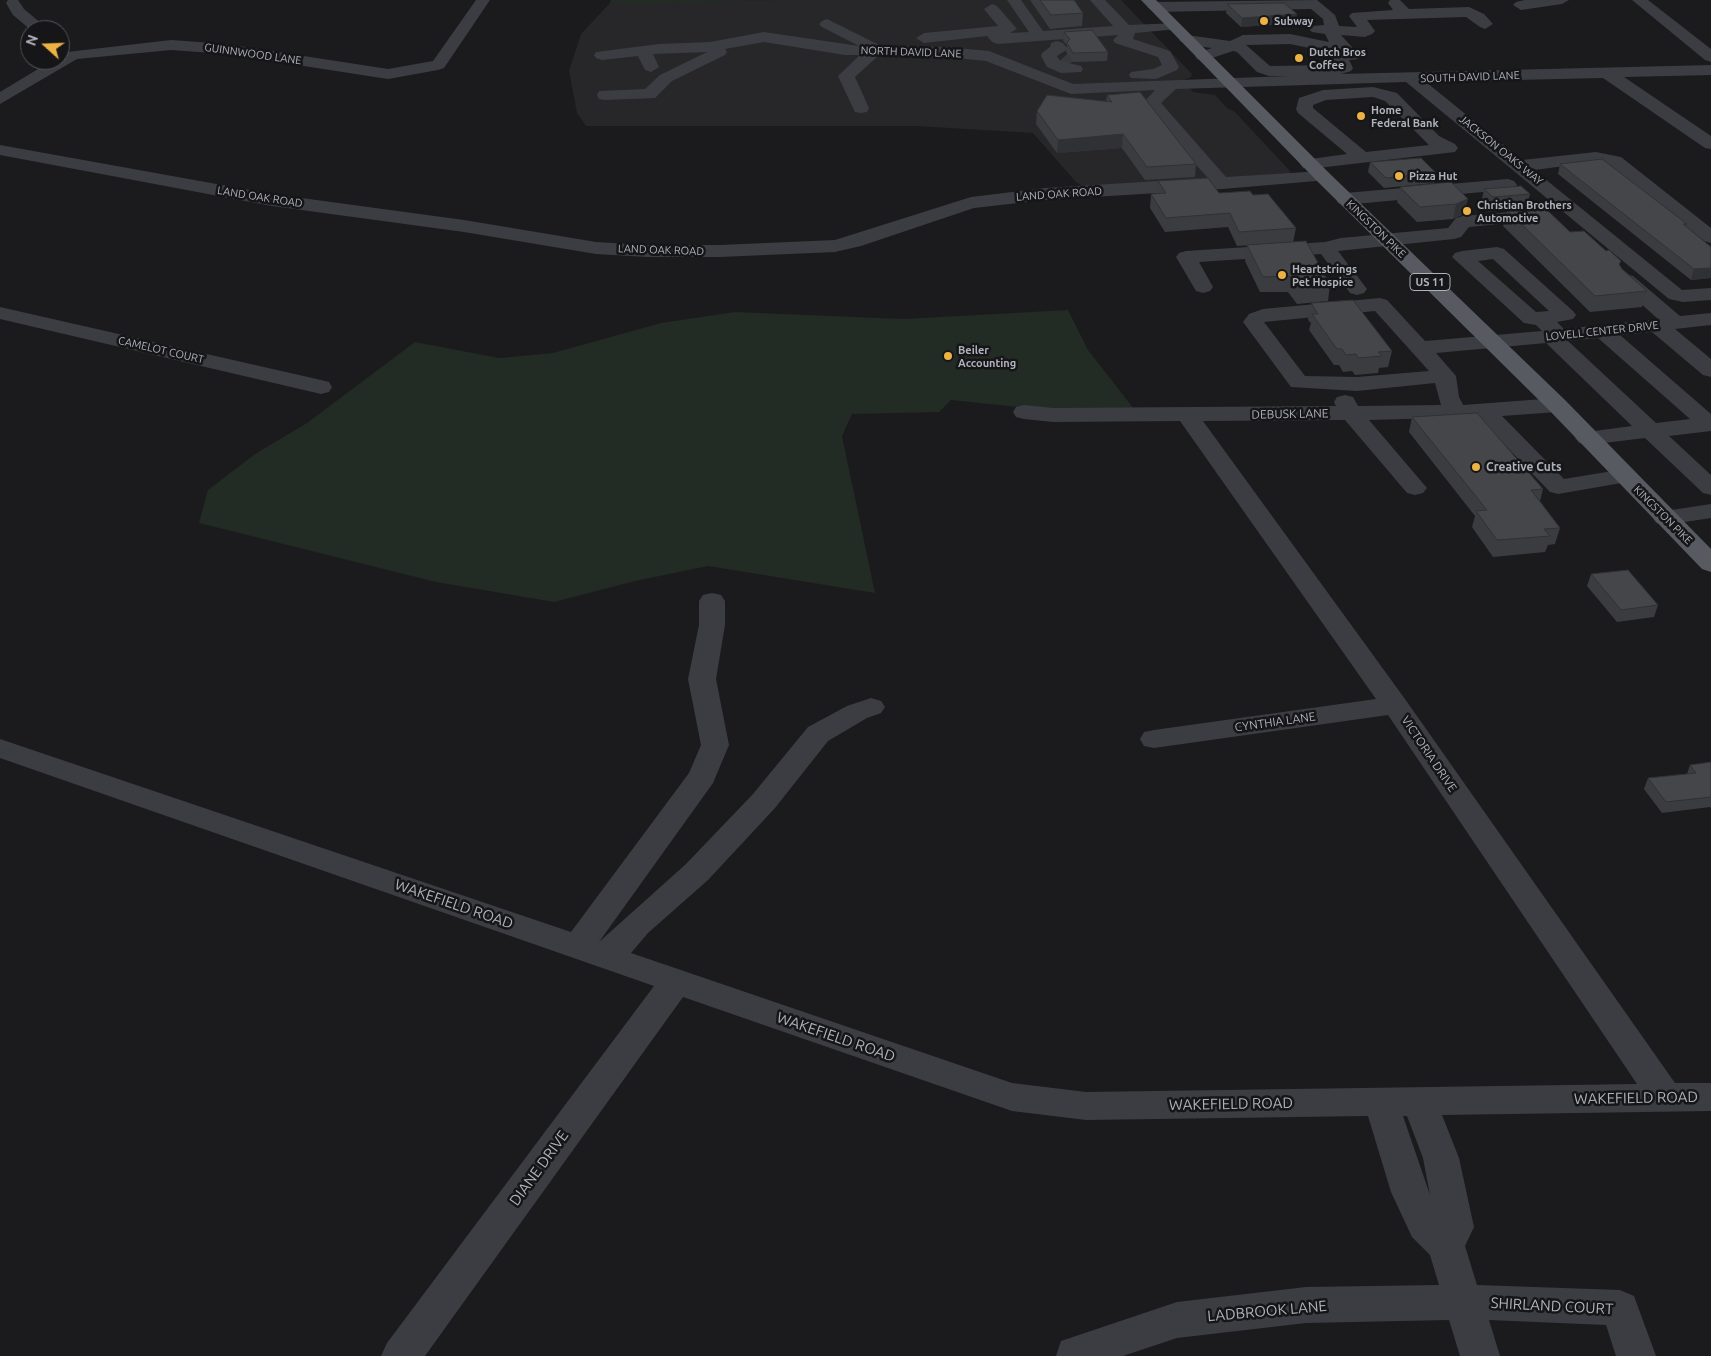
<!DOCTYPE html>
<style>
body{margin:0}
#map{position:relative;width:1711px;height:1356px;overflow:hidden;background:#1b1b1d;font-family:Ubuntu,sans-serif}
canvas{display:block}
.north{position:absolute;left:20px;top:20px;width:50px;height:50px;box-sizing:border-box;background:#161618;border:1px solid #53545a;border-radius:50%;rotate:290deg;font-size:14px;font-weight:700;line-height:20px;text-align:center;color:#aeb2bc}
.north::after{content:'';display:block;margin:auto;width:18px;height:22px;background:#ecb243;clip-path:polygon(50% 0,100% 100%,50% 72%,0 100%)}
</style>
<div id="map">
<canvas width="1711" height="1356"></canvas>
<div class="north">N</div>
</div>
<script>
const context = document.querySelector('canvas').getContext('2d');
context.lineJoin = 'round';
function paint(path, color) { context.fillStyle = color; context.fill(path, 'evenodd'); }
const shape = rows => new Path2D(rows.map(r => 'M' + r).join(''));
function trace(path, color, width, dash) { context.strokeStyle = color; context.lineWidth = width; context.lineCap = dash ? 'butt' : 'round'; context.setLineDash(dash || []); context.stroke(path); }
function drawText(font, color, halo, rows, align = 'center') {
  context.font = font + ' Ubuntu,sans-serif'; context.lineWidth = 5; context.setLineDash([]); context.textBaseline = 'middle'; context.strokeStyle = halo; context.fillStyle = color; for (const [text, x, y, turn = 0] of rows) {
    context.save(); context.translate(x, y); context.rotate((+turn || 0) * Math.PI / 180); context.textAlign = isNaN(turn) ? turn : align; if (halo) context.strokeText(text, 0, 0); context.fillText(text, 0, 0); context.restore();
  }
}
paint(shape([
 [775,0,1121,0,1192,74,1191,77,1183,80,1193,92,1215,95,1228,109,1234,111,1290,171,1290,175,1084,187,1076,182,1033,133,916,126,586,126,577,113,569,71,581,34,610,3]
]), '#27272a');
paint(shape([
 [611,0,775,0,632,4,610,3],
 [1068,310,1088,350,1134,409,1037,409,951,400,939,412,852,414,842,436,875,593,708,566,635,581,554,602,436,582,199,523,208,490,255,454,307,423,415,342,499,358,553,353,661,323,735,312,904,319]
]), '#222b24');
trace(shape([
 [1065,56,1071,63]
]), '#38393d', 17, [17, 8]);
paint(shape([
 [8,0,18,0,24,9,49,30,31,30,13,15,6,3,8,0],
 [476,0,490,0,444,68,438,70,388,79,226,54,171,50,77,59,0,104,0,92,53,60,60,60,60,56,67,52,171,40,226,44,388,69,433,61,476,0],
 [1007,0,1021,0,1043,31,1113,26,1090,0,1105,0,1129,25,1178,23,1181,26,1178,29,1135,33,1133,39,1170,51,1179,67,1177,70,1156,79,1131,78,1129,75,1131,72,1153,69,1162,65,1158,57,1115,43,1113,40,1118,35,998,44,992,42,987,36,924,43,916,38,924,33,998,26,984,9,992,4,997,6,1017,29,1010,33,1029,32,1007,0],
 [1317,0,1335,15,1339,26,1357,27,1349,16,1352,13,1393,10,1388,3,1390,0,1400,0,1409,9,1469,7,1484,14,1493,24,1485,29,1480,27,1466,17,1367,20,1375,31,1372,34,1365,37,1341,35,1360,56,1358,59,1349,60,1353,68,1351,71,1341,74,1711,65,1711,75,1624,77,1711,136,1711,149,1705,148,1603,78,1426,82,1522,160,1596,152,1621,157,1711,228,1711,243,1704,241,1609,165,1596,162,1534,170,1682,290,1711,288,1711,300,1683,302,1669,299,1406,82,1176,89,1161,103,1226,177,1322,171,1328,172,1331,176,1328,180,1223,189,1045,200,974,208,861,246,835,252,720,257,647,257,596,254,464,232,272,206,0,155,0,145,272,194,464,220,596,242,647,245,720,245,835,240,971,197,1045,188,1208,178,1153,117,1144,102,1155,90,1071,94,986,61,946,57,879,55,855,77,869,108,867,112,861,113,855,112,853,108,838,76,860,55,845,55,764,42,725,49,727,52,725,55,672,81,655,98,605,100,599,99,597,95,599,91,645,89,660,75,707,52,653,54,659,67,651,72,645,70,638,56,602,60,596,58,594,55,596,52,659,44,710,42,764,32,859,46,822,27,819,24,822,21,827,19,881,46,946,47,989,51,1073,84,1289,76,1269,76,1257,72,1237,52,1233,51,1203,61,1197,59,1195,56,1197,53,1212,48,1187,45,1179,40,1187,35,1230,41,1243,35,1290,34,1329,42,1325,34,1312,32,1309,29,1312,26,1324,25,1323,19,1311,9,1155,12,1147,7,1155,2,1317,0],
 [1290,44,1319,50,1336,65,1270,66,1246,45,1290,44],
 [1525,0,1569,0,1562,4,1521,10,1513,5,1516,2,1525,0],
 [1632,0,1648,0,1711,49,1711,62,1705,60,1632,0],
 [1057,41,1063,43,1068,49,1057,56,1060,61,1081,66,1083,69,1081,72,1061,73,1047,67,1041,56,1042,53,1050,47,1051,43,1057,41],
 [1373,87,1397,93,1439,136,1455,144,1458,148,1455,152,1309,169,1303,168,1300,164,1303,160,1347,154,1298,113,1296,109,1299,98,1323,90,1373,87],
 [1373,97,1385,101,1429,145,1366,152,1313,108,1313,105,1326,100,1373,97],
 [1508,179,1514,181,1517,185,1514,189,1345,205,1338,203,1336,199,1338,195,1345,193,1508,179],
 [1534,210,1541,212,1543,216,1541,220,1469,227,1461,237,1454,239,1338,251,1367,289,1364,293,1357,295,1350,293,1321,254,1199,262,1213,287,1210,291,1203,293,1196,291,1176,257,1179,253,1186,251,1325,242,1341,238,1448,228,1456,218,1463,216,1534,210],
 [1497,247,1504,249,1573,311,1576,315,1573,319,1557,322,1564,329,1658,319,1619,284,1616,280,1619,276,1626,274,1633,276,1680,316,1711,313,1711,325,1675,329,1711,359,1711,377,1703,375,1652,332,1620,335,1711,414,1711,431,1669,436,1711,475,1711,495,1703,493,1645,438,1587,445,1579,443,1575,438,1579,433,1632,426,1546,343,1436,353,1456,376,1459,397,1463,405,1557,398,1565,400,1568,405,1565,410,1557,412,1502,416,1564,479,1625,469,1633,471,1637,476,1633,481,1558,494,1550,492,1478,417,1369,420,1427,488,1423,493,1415,495,1407,493,1345,420,1203,421,1405,699,1675,1083,1711,1083,1711,1111,1442,1115,1459,1158,1474,1227,1465,1246,1477,1285,1620,1290,1634,1296,1656,1356,1616,1356,1606,1325,1489,1320,1500,1356,1460,1356,1449,1320,1306,1323,1177,1338,1123,1356,1056,1356,1061,1341,1177,1302,1306,1287,1439,1285,1430,1255,1412,1237,1391,1192,1368,1116,1086,1120,1012,1111,683,997,425,1356,381,1356,387,1343,654,986,0,758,0,739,571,932,689,773,701,745,688,679,699,625,699,601,703,595,712,593,721,595,725,601,725,625,716,679,729,745,713,783,599,942,686,864,753,794,808,727,847,706,871,698,881,701,885,707,881,713,867,718,828,741,775,808,708,880,648,933,631,953,1012,1083,1086,1092,1637,1084,1388,715,1154,748,1144,746,1140,739,1144,732,1154,730,1376,699,1180,421,1053,422,1024,419,1016,417,1013,412,1016,407,1024,405,1053,408,1336,406,1334,402,1337,397,1345,395,1353,397,1358,406,1441,405,1435,383,1357,391,1291,387,1243,322,1249,314,1263,309,1380,298,1387,300,1425,341,1542,331,1536,325,1524,323,1452,257,1455,253,1462,251,1497,247],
 [1493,259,1549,311,1536,312,1478,261,1493,259],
 [1375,311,1429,371,1357,377,1305,376,1264,322,1375,311],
 [1598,338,1690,419,1656,423,1568,341,1598,338],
 [1403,1116,1407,1116,1423,1158,1430,1195,1403,1116],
 [0,307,321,380,329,382,332,387,329,392,321,394,0,319,0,307],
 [1711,504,1711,518,1665,525,1656,523,1653,518,1656,513,1665,511,1711,504]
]), '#3c3d42');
paint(shape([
 [1141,0,1156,0,1328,172,1565,400,1711,549,1711,572,1702,569,1549,410,1316,180,1141,0]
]), '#585a61');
paint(shape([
 [1030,0,1074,0,1083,13,1082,26,1050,29],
 [1227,4,1296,23,1241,27,1226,13],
 [1064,32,1108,52,1107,61,1073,62,1066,52,1067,45,1063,41],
 [1107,95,1196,164,1195,177,1145,180,1122,148,1057,153,1036,124,1037,111,1106,102],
 [1370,162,1436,173,1434,183,1384,188,1368,172],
 [1560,164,1687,224,1686,226,1711,247,1711,278,1691,280,1558,174],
 [1158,181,1219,193,1253,195,1296,228,1293,242,1237,246,1228,227,1165,232,1150,208,1151,194,1156,194],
 [1451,182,1464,214,1453,219,1417,222,1397,202,1400,187],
 [1484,189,1530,194,1526,208,1606,251,1621,261,1619,265,1622,269,1647,291,1642,307,1590,312,1503,226,1507,210,1489,212,1481,204],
 [1247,245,1330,285,1328,301,1297,304,1288,292,1260,292,1245,261],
 [1311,303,1392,351,1388,367,1379,368,1378,373,1355,375,1352,371,1343,372,1339,365,1334,365,1309,330,1311,323,1308,320],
 [1412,417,1543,489,1540,501,1560,528,1555,544,1548,545,1545,552,1493,557,1472,527,1475,516,1409,432],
 [1591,574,1658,605,1654,617,1617,622,1587,586],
 [1711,762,1711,808,1710,807,1662,813,1644,789,1648,778,1687,774,1690,765]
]), '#3b3c40');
paint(shape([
 [1297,14,1296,23,1241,27,1242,18],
 [1123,134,1122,148,1057,153,1058,140],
 [1468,199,1464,214,1453,219,1456,204],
 [1711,268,1711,278,1691,280,1694,269]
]), '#303134');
const building = shape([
 [1040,0,1074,0,1083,13,1051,15,1040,0],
 [1284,3,1297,14,1242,18,1227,4,1284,3],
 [1092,30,1108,52,1073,53,1067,43,1070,39,1064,32,1092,30],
 [1140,92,1196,164,1147,167,1123,134,1058,140,1037,111,1047,95,1112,102,1107,95,1140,92],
 [1421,158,1436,173,1386,178,1370,162,1421,158],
 [1602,159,1687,224,1683,224,1711,247,1711,268,1694,269,1560,164,1602,159],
 [1208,178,1219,193,1250,191,1253,195,1268,194,1296,228,1239,232,1230,213,1166,218,1151,194,1166,193,1158,181,1208,178],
 [1451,182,1468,199,1456,204,1420,207,1400,187,1451,182],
 [1521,186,1530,194,1493,197,1484,189,1521,186],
 [1544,207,1570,232,1584,231,1606,251,1609,250,1621,261,1619,264,1622,269,1647,291,1595,296,1507,210,1544,207],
 [1306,241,1330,285,1299,288,1290,276,1263,277,1247,245,1306,241],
 [1353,300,1392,351,1378,352,1382,356,1358,358,1356,354,1346,355,1342,349,1337,349,1312,314,1318,314,1311,303,1353,300],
 [1477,413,1543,489,1531,490,1560,528,1544,529,1550,536,1497,540,1476,511,1487,510,1412,417,1477,413],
 [1628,570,1658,605,1621,610,1591,574,1628,570],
 [1711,762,1711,797,1666,802,1648,778,1696,773,1690,765,1711,762]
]);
paint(building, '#45464a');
trace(building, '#303134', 1);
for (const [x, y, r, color] of [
 [1264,21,5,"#ecb243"],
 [1299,58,5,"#ecb243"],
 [1361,116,5,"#ecb243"],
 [1399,176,5,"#ecb243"],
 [1467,211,5,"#ecb243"],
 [1282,275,5,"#ecb243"],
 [948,356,5,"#ecb243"],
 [1476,467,5,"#ecb243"]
]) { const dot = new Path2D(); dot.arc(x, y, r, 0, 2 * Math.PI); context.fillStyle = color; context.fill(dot); trace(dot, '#161618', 2); }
drawText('bold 11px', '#aeb2bc', '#161618', [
 ["Subway",1274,21],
 ["Dutch Bros",1309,52],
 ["Coffee",1309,65],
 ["Home",1371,110],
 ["Federal Bank",1371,123],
 ["Pizza Hut",1409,176],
 ["Christian Brothers",1477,205],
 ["Automotive",1477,218],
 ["Heartstrings",1292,269],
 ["Pet Hospice",1292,282],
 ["Beiler",958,350],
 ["Accounting",958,363]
], 'left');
drawText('11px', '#aeb2bc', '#161618', [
 ["NORTH DAVID LANE",911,52,2],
 ["GUINNWOOD LANE",253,54,8],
 ["SOUTH DAVID LANE",1470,77,-2],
 ["JACKSON OAKS WAY",1501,150,39],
 ["LAND OAK ROAD",1059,194,-4],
 ["LAND OAK ROAD",260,197,9],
 ["KINGSTON PIKE",1376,229,44],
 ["LAND OAK ROAD",661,250,2],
 ["LOVELL CENTER DRIVE",1602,331,-6],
 ["CAMELOT COURT",161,350,13],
 ["KINGSTON PIKE",1663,515,45]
]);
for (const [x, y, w] of [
 [1430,282,40]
]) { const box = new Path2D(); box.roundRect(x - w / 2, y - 8.5, w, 17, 4); context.fillStyle = '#161618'; context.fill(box); trace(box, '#aeb2bc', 1); }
drawText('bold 11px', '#aeb2bc', null, [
 ["US 11",1430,282]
]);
drawText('12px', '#aeb2bc', '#161618', [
 ["DEBUSK LANE",1290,414,-1],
 ["CYNTHIA LANE",1275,722,-8],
 ["VICTORIA DRIVE",1429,754,56]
]);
drawText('bold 12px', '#aeb2bc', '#161618', [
 ["Creative Cuts",1486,467]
], 'left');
drawText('15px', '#aeb2bc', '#161618', [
 ["WAKEFIELD ROAD",454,904,19],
 ["WAKEFIELD ROAD",836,1037,19],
 ["WAKEFIELD ROAD",1636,1098,-1],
 ["WAKEFIELD ROAD",1231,1104,-1],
 ["DIANE DRIVE",539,1168,-54],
 ["SHIRLAND COURT",1552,1306,3],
 ["LADBROOK LANE",1267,1311,-5]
]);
</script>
